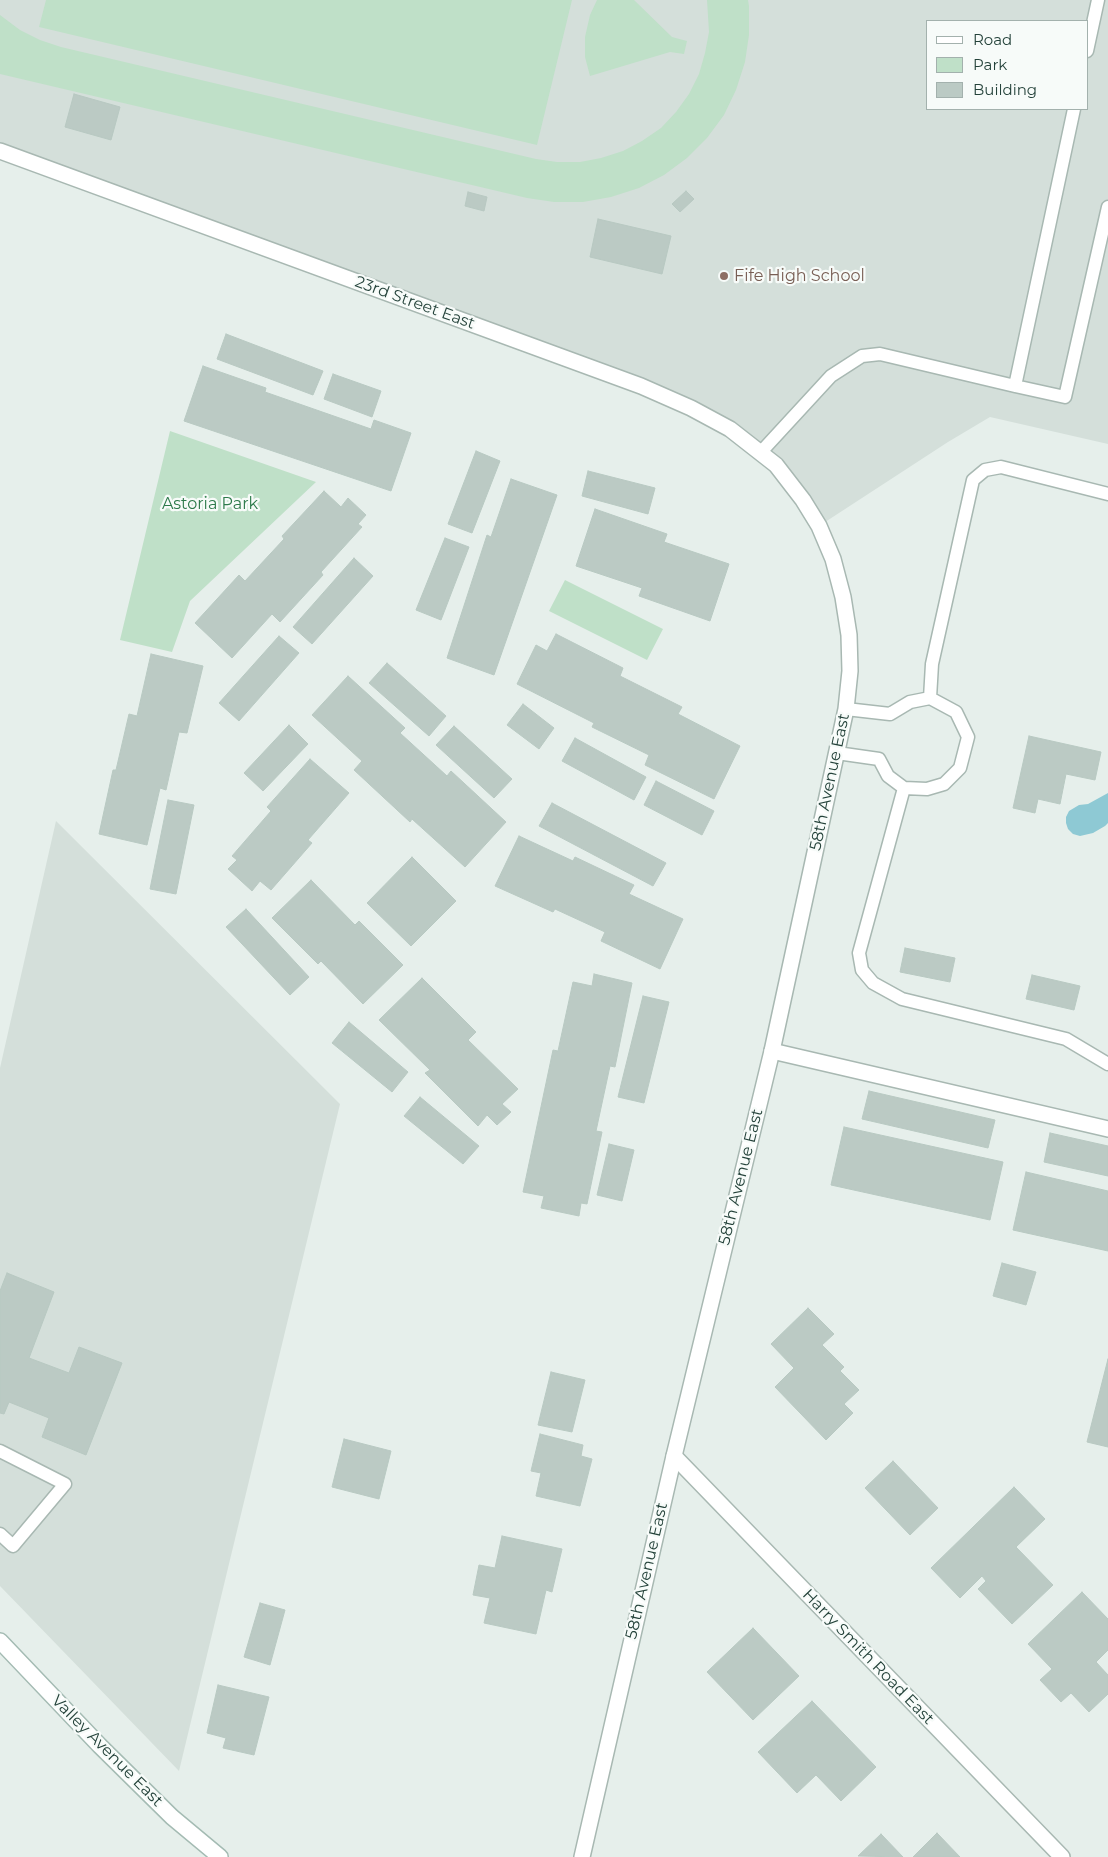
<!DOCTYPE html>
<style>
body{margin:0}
#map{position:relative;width:1108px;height:1857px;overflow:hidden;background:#e6efeb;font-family:Montserrat,sans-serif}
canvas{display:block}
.legend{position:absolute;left:926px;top:20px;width:162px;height:90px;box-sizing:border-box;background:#f7fbf9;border:1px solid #a3b1ad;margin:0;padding:6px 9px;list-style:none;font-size:15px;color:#24423a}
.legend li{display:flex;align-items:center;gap:10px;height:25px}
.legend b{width:25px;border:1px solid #a3b1ad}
</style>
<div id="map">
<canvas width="1108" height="1857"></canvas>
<ul class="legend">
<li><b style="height:6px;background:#fff"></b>Road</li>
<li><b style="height:14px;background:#bfe0c8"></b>Park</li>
<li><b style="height:14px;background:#bbcac4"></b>Building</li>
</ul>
</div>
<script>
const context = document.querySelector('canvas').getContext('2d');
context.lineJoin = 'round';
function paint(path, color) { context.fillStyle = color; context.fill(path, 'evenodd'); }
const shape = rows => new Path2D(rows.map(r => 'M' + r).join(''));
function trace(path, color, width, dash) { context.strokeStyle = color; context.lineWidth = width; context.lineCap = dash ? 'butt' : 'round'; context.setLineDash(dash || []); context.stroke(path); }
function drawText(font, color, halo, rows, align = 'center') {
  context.font = font + ' Montserrat,sans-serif'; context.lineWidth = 4.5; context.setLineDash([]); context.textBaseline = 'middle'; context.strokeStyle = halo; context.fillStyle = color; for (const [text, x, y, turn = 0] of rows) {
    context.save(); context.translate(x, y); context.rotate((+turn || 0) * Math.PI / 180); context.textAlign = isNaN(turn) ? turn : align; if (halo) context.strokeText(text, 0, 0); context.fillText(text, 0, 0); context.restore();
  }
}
paint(shape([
 [0,0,1108,0,1108,444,990,417,948,442,819,526,790,481,691,408,0,151],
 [927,21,1087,21,1087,109,927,109],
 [56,821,340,1104,179,1771,0,1586,0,1068]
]), '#d4dfda');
paint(shape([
 [46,0,572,0,537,145,39,27],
 [597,0,634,0,672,37,687,41,684,54,670,52,590,76,585,57,585,37,590,15],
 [707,0,748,0,749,6,749,35,745,62,736,90,724,115,707,138,687,158,664,175,639,188,611,197,583,202,554,202,527,198,0,74,0,15,20,30,40,40,61,47,536,159,557,162,580,162,601,158,623,151,642,141,661,128,676,112,689,94,699,74,705,53,709,32],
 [170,431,316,482,190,601,172,652,120,640],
 [565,580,663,629,647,660,549,611]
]), '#bfe0c8');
paint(shape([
 [1108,793,1108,823,1105,826,1093,833,1080,836,1073,834,1068,829,1066,823,1066,817,1069,811,1079,805,1088,804]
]), '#8ec9d4');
const building = shape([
 [74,94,120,107,111,140,65,127,74,94],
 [686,191,694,199,680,212,672,204,686,191],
 [468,192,487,197,484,211,465,206,468,192],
 [598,219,671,236,662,274,590,257,598,219],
 [226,334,323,371,313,395,217,359,226,334],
 [203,366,266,388,265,392,371,429,374,420,411,433,391,491,184,421,203,366],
 [333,374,381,391,372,417,324,399,333,374],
 [476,451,500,461,472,533,448,524,476,451],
 [588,471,655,488,648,514,582,496,588,471],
 [511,479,557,495,494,675,447,658,487,535,491,537,511,479],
 [324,491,341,507,348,498,366,515,358,524,362,527,321,572,323,575,280,622,272,614,232,658,195,623,239,575,245,581,284,539,282,536,324,491],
 [595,509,667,534,664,542,729,564,710,621,639,596,642,588,576,566,595,509],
 [445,538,469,547,441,620,416,610,445,538],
 [354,558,373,576,312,644,293,627,354,558],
 [556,634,623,668,620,676,682,707,678,714,740,746,714,799,645,765,649,755,592,727,594,723,517,684,536,645,547,651,556,634],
 [279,636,299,653,239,721,219,703,279,636],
 [151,654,203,666,187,733,179,732,166,790,160,788,147,845,99,834,113,770,116,770,129,714,137,716,151,654],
 [387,663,446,716,429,736,369,683,387,663],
 [348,676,405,728,400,733,447,776,451,771,506,822,465,867,412,819,410,822,354,770,362,761,312,715,348,676],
 [523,704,554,728,539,749,507,725,523,704],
 [289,725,308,744,263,791,244,773,289,725],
 [454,726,512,779,494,798,436,745,454,726],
 [1029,736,1101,752,1095,780,1066,774,1060,804,1038,799,1035,813,1013,808,1029,736],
 [575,738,646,777,634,800,562,761,575,738],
 [310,759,349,793,308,840,312,843,271,890,260,881,252,891,228,869,237,860,232,856,271,811,267,807,310,759],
 [656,781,714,811,702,835,644,805,656,781],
 [168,800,194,805,176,894,150,889,168,800],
 [552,803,666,863,653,886,539,826,552,803],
 [519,836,573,861,575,857,634,885,629,894,683,919,660,969,601,941,605,932,555,909,553,912,495,886,519,836],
 [412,857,456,901,411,946,367,903,412,857],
 [311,880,355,925,359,921,403,965,363,1004,321,961,318,964,272,918,311,880],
 [246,909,309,977,290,995,226,927,246,909],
 [905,948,955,958,950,982,900,972,905,948],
 [594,974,632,983,615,1067,610,1066,596,1131,602,1132,587,1204,581,1203,579,1216,541,1208,544,1196,523,1192,553,1050,558,1051,573,982,592,986,594,974],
 [1032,975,1080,986,1074,1010,1026,999,1032,975],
 [422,978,476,1032,468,1040,518,1089,502,1104,511,1112,497,1125,487,1115,478,1126,425,1073,430,1070,379,1020,422,978],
 [643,996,669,1002,644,1103,618,1097,643,996],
 [349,1022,408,1072,392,1092,332,1043,349,1022],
 [869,1091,995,1120,988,1148,862,1119,869,1091],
 [420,1097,479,1146,463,1164,404,1116,420,1097],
 [844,1127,1003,1162,990,1220,831,1185,844,1127],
 [1050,1133,1108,1146,1108,1176,1044,1162,1050,1133],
 [609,1144,634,1150,622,1201,597,1195,609,1144],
 [1026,1172,1108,1191,1108,1251,1013,1230,1026,1172],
 [1002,1263,1036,1272,1026,1305,993,1296,1002,1263],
 [7,1273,54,1292,29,1358,69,1373,79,1347,122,1363,86,1455,42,1437,49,1418,9,1402,4,1414,0,1413,0,1291,7,1273],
 [808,1308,834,1334,822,1345,844,1367,840,1371,859,1390,844,1404,853,1413,826,1440,775,1387,794,1368,771,1344,808,1308],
 [1108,1359,1108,1447,1087,1442,1108,1359],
 [551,1372,585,1380,572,1432,538,1425,551,1372],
 [540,1434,583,1445,581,1456,592,1459,580,1506,536,1496,541,1473,531,1471,540,1434],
 [344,1439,391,1451,379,1499,332,1487,344,1439],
 [893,1461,938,1508,910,1535,865,1488,893,1461],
 [1014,1487,1045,1519,1016,1547,1053,1585,1012,1624,978,1589,986,1581,982,1576,960,1598,931,1568,1014,1487],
 [502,1536,562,1549,552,1592,546,1590,536,1634,484,1623,490,1598,473,1595,479,1565,495,1568,502,1536],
 [1082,1592,1108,1619,1108,1650,1096,1662,1108,1675,1108,1694,1089,1712,1071,1693,1061,1702,1040,1680,1052,1669,1028,1644,1082,1592],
 [260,1603,285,1610,270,1665,244,1657,260,1603],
 [753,1628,799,1676,753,1720,707,1672,753,1628],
 [218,1685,269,1697,254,1755,223,1748,226,1738,207,1733,218,1685],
 [812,1701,876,1767,841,1801,816,1775,797,1793,758,1752,812,1701],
 [937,1833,960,1857,913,1857,937,1833],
 [881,1834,903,1857,858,1856,881,1834]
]);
paint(building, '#bbcac4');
trace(building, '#b8c9c2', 1);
const service = shape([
 [1087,51,1098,0],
 [1015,386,1065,397,1108,207],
 [761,452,831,376,862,356,880,354,1015,386,1074,109],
 [930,698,932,664,973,480,985,470,1001,467,1108,494],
 [837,753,879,759,888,776,904,788,927,789,944,784,960,768,968,737,956,712,930,698,910,702,890,714,846,709],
 [904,788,859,953,862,970,873,983,902,999,1066,1039,1108,1064],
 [0,1451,65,1484,13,1546,0,1534]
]);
const minor = shape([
 [772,1051,1108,1129],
 [674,1456,1062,1857]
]);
const tertiary = shape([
 [0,151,641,386,691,408,730,429,776,465,803,500,819,526,833,559,843,597,849,635,850,671,846,709,772,1051,674,1456,582,1857]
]);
const secondary = shape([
 [0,1641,100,1746,172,1817,220,1857]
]);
trace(service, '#a8b8b2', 15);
trace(minor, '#a8b8b2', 18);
trace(tertiary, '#a8b8b2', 18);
trace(secondary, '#a4bbb3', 18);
trace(service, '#fff', 12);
trace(minor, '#fff', 15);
trace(tertiary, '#fff', 15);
trace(secondary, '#fff', 15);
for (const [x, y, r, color] of [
 [724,276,5,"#8d6e63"]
]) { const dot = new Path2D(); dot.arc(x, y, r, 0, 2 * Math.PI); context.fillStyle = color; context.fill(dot); trace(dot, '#f7fbf9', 2); }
drawText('16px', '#785e54', '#f7fbf9', [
 ["Fife High School",734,276]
], 'left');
drawText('16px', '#24423a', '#f7fbf9', [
 ["23rd Street East",415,303,20],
 ["58th Avenue East",830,782,-78],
 ["58th Avenue East",741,1177,-76],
 ["58th Avenue East",647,1571,-77],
 ["Harry Smith Road East",868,1657,46],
 ["Valley Avenue East",107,1751,45]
]);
drawText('16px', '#2d7a4b', '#f7fbf9', [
 ["Astoria Park",210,504]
]);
</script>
